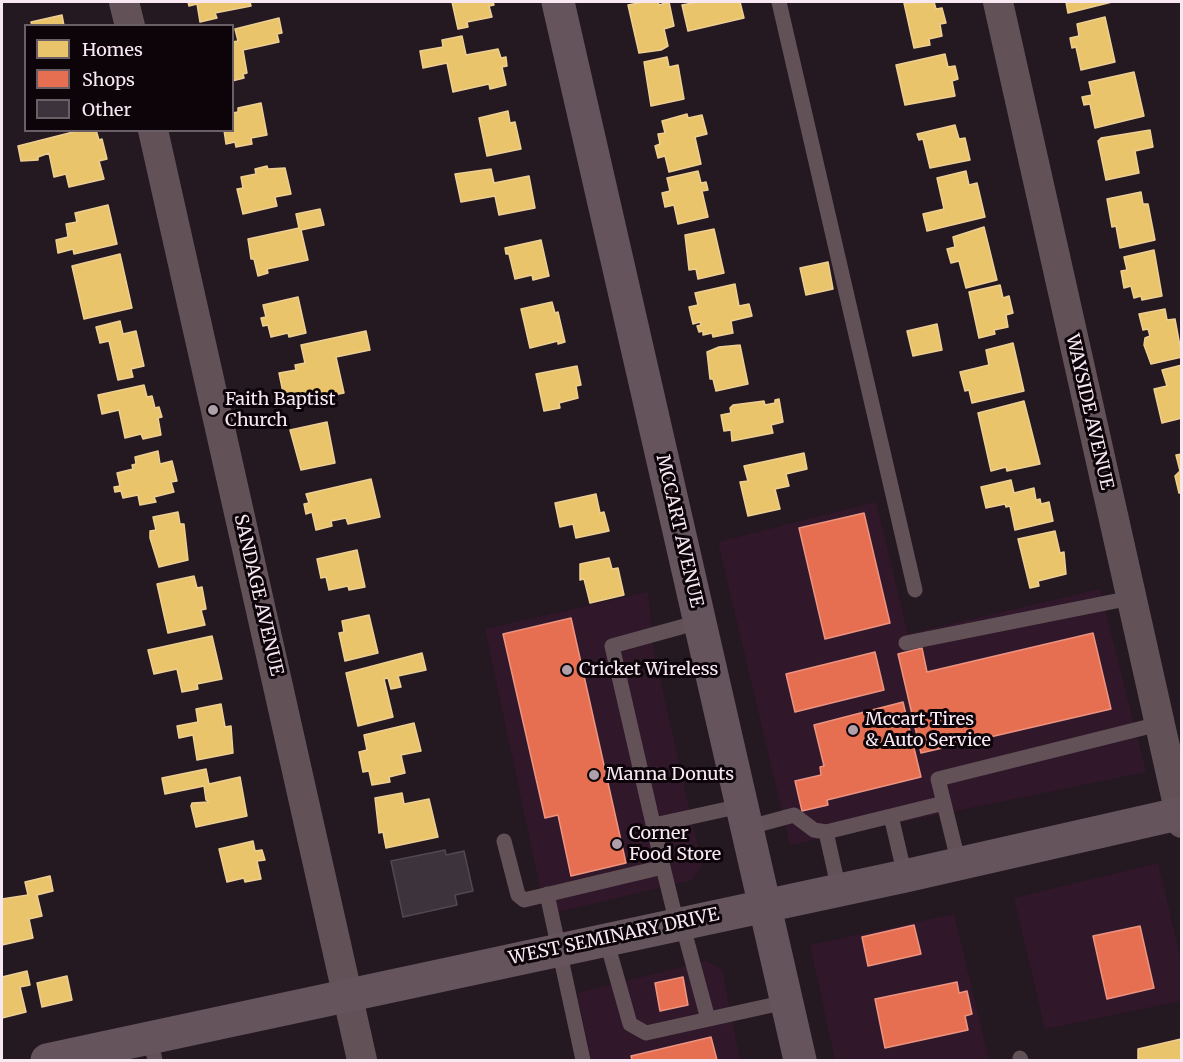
<!DOCTYPE html>
<style>
body{margin:0}
#map{position:relative;width:1183px;height:1062px;overflow:hidden;background:#241821;font-family:Merriweather,serif}
canvas{display:block}
.frame{position:absolute;inset:0;border:3px solid #f8e8f2;pointer-events:none}
.legend{position:absolute;left:24px;top:24px;width:210px;height:108px;box-sizing:border-box;background:#0c0409;border:2px solid #6a5f66;margin:0;padding:8px 10px;list-style:none;font-size:18px;color:#f8e8f2}
.legend li{display:flex;align-items:center;gap:12px;height:30px}
.legend b{width:30px;border:2px solid #6a5f66}
</style>
<div id="map">
<canvas width="1183" height="1062"></canvas>
<div class="frame"></div>
<ul class="legend">
<li><b style="height:16px;background:#e9c46a"></b>Homes</li>
<li><b style="height:16px;background:#e76f51"></b>Shops</li>
<li><b style="height:16px;background:#3c333c"></b>Other</li>
</ul>
</div>
<script>
const context = document.querySelector('canvas').getContext('2d');
context.lineJoin = 'round';
function paint(path, color) { context.fillStyle = color; context.fill(path, 'evenodd'); }
const shape = rows => new Path2D(rows.map(r => 'M' + r).join(''));
function trace(path, color, width, dash) { context.strokeStyle = color; context.lineWidth = width; context.lineCap = dash ? 'butt' : 'round'; context.setLineDash(dash || []); context.stroke(path); }
function drawText(font, color, halo, rows, align = 'center') {
  context.font = font + ' Merriweather,serif'; context.lineWidth = 6; context.setLineDash([]); context.textBaseline = 'middle'; context.strokeStyle = halo; context.fillStyle = color; for (const [text, x, y, turn = 0] of rows) {
    context.save(); context.translate(x, y); context.rotate((+turn || 0) * Math.PI / 180); context.textAlign = isNaN(turn) ? turn : align; if (halo) context.strokeText(text, 0, 0); context.fillText(text, 0, 0); context.restore();
  }
}
paint(shape([
 [876,502,908,634,1100,589,1146,772,790,845,718,542],
 [648,592,654,652,702,865,692,880,546,915,485,629],
 [1158,863,1181,959,1181,1001,1045,1029,1014,898],
 [954,914,989,1060,835,1060,810,945],
 [706,961,722,970,740,1060,591,1060,577,993]
]), '#30172a');
const homes = shape([
 [188,2,250,2,251,6,215,13,217,18,200,22,197,4,189,6,188,2],
 [452,2,493,2,494,5,489,6,492,17,467,22,468,27,458,29,452,2],
 [643,2,658,2,659,5,669,2,674,26,664,29,668,46,661,50,639,53,628,5,643,2],
 [698,2,740,2,744,18,688,31,682,5,698,2],
 [934,2,936,9,942,8,946,23,940,24,942,36,929,39,930,45,914,48,904,3,934,2],
 [1066,2,1112,2,1068,13,1066,2],
 [62,15,64,26,32,26,31,22,62,15],
 [1105,17,1115,62,1081,70,1076,47,1072,48,1070,38,1079,36,1077,24,1105,17],
 [279,18,282,33,277,34,279,42,243,50,247,73,243,74,244,78,232,81,232,42,238,41,235,29,279,18],
 [462,36,466,55,498,49,501,58,506,57,507,66,502,67,506,85,490,89,489,84,453,92,447,63,423,68,420,51,443,47,442,40,462,36],
 [945,54,948,67,955,66,958,79,952,81,955,96,905,105,896,65,945,54],
 [667,57,669,67,678,65,684,99,651,106,644,62,667,57],
 [1134,72,1144,116,1095,128,1090,104,1084,105,1082,97,1092,95,1089,82,1134,72],
 [261,103,267,135,251,138,252,144,236,147,235,142,226,144,224,130,232,130,232,113,238,112,238,108,261,103],
 [508,111,510,123,515,122,521,149,487,156,479,118,508,111],
 [687,114,688,118,702,115,707,134,695,137,701,164,669,172,665,156,658,158,655,146,660,144,658,134,665,133,662,121,687,114],
 [955,125,959,139,965,138,970,160,930,168,923,139,919,140,917,134,955,125],
 [81,130,96,130,99,140,102,139,107,159,99,161,104,179,69,187,66,174,54,177,49,153,38,157,38,160,21,161,18,146,81,130],
 [1150,130,1153,147,1135,151,1139,173,1106,180,1098,141,1101,138,1150,130],
 [267,166,268,169,285,168,291,194,275,197,277,206,243,214,237,189,243,188,241,177,256,174,255,169,267,166],
 [491,169,494,183,529,176,535,208,499,215,495,196,461,202,455,174,491,169],
 [698,171,701,183,706,182,708,190,702,191,708,217,678,224,674,205,665,207,662,193,670,191,667,178,698,171],
 [966,171,969,185,977,183,985,217,927,231,923,214,944,209,937,178,966,171],
 [1141,192,1143,204,1148,204,1155,240,1120,248,1116,226,1112,227,1107,199,1141,192],
 [108,205,117,244,74,254,73,249,58,253,56,240,68,237,66,224,77,222,75,213,108,205],
 [320,209,324,225,301,230,308,260,267,269,268,273,258,276,254,259,251,259,248,239,299,228,296,214,320,209],
 [984,227,997,280,966,288,959,261,951,263,947,249,955,247,953,237,984,227],
 [714,229,724,273,698,279,696,269,689,270,685,235,714,229],
 [541,240,549,276,533,280,532,275,515,279,509,254,506,254,505,248,541,240],
 [1154,250,1162,296,1142,300,1141,296,1134,298,1131,286,1124,288,1121,271,1127,270,1124,257,1154,250],
 [120,254,132,308,84,319,72,266,120,254],
 [828,262,833,289,806,295,800,268,828,262],
 [735,284,739,306,749,304,752,316,731,321,733,333,713,337,712,333,703,335,703,331,699,332,697,326,701,325,700,322,693,324,689,307,698,305,695,293,735,284],
 [1000,285,1003,298,1009,296,1013,313,1006,315,1008,327,994,330,995,334,979,338,969,292,1000,285],
 [298,297,306,333,289,337,288,333,271,337,268,325,263,326,261,318,266,317,263,305,298,297],
 [552,302,555,313,558,312,565,342,558,344,558,341,530,348,521,309,552,302],
 [1165,309,1167,320,1175,319,1182,357,1151,364,1144,345,1145,338,1150,336,1148,329,1143,330,1139,314,1165,309],
 [120,321,123,334,136,331,144,366,131,369,133,377,118,380,109,341,100,343,96,327,120,321],
 [937,324,942,350,913,356,907,331,937,324],
 [366,331,370,350,336,357,344,393,323,397,322,392,309,395,310,401,295,404,294,400,285,402,279,373,296,370,295,365,305,363,301,345,366,331],
 [1013,343,1024,391,972,403,969,390,965,391,960,372,989,365,986,350,1013,343],
 [740,345,748,384,716,391,713,379,710,379,707,352,719,347,740,345],
 [1182,365,1182,418,1162,423,1154,389,1167,386,1162,370,1182,365],
 [577,366,581,385,576,386,578,398,559,403,560,408,544,411,536,374,577,366],
 [144,385,147,397,152,396,155,408,159,407,162,417,158,418,161,435,143,439,141,434,125,438,119,410,102,414,98,395,144,385],
 [779,399,783,422,771,425,773,433,732,441,731,430,724,431,721,415,731,413,730,408,733,405,764,401,765,405,775,403,775,400,779,399],
 [1024,401,1040,464,1007,471,1006,467,991,471,978,413,1024,401],
 [327,422,335,463,301,470,290,430,327,422],
 [158,451,160,464,172,461,177,481,171,482,174,492,154,497,156,502,140,505,138,495,123,498,121,491,115,492,114,487,120,486,117,473,133,469,132,465,136,464,135,457,158,451],
 [804,453,807,469,786,474,789,486,775,489,780,509,748,516,740,482,748,481,744,466,804,453],
 [1182,454,1182,493,1179,493,1175,476,1180,471,1176,455,1182,454],
 [371,479,380,517,348,524,346,518,331,521,332,526,316,530,312,512,306,514,304,504,309,503,306,494,371,479],
 [1011,480,1014,493,1034,488,1036,500,1040,499,1041,504,1049,502,1053,521,1015,530,1010,506,1006,507,1005,504,986,508,981,487,1011,480],
 [596,494,600,513,604,512,609,531,576,538,573,524,560,527,555,503,596,494],
 [178,512,180,524,184,524,188,560,159,567,150,538,150,531,156,530,153,517,178,512],
 [1055,531,1060,553,1064,552,1066,574,1038,581,1039,586,1030,588,1018,539,1055,531],
 [357,550,365,587,349,590,348,586,329,590,326,577,321,578,317,559,357,550],
 [609,558,612,569,618,568,624,595,590,603,584,579,580,580,580,564,609,558],
 [194,576,197,588,202,587,206,609,201,610,205,625,168,633,157,584,194,576],
 [369,615,378,653,345,661,339,633,344,632,342,621,369,615],
 [212,636,222,679,197,684,198,689,182,692,177,669,154,674,148,650,212,636],
 [422,653,426,670,398,676,401,687,391,689,388,678,384,679,393,717,358,726,346,673,422,653],
 [221,704,225,727,231,726,233,753,197,760,193,735,179,738,177,726,198,722,196,709,221,704],
 [414,723,421,751,401,755,405,773,389,777,390,782,372,785,369,771,363,772,359,752,367,750,364,735,414,723],
 [206,769,209,784,240,777,247,816,196,827,191,806,192,803,209,802,206,800,204,786,165,794,162,778,206,769],
 [402,793,404,804,429,799,438,837,386,848,383,832,379,833,375,798,402,793],
 [253,841,255,851,262,850,265,860,257,861,261,879,245,882,244,878,227,882,219,849,253,841],
 [50,876,53,891,37,895,42,916,29,919,33,938,2,945,2,899,28,895,25,882,50,876],
 [27,971,30,985,20,987,26,1012,2,1018,2,977,27,971],
 [67,976,72,1000,42,1007,37,983,67,976],
 [1181,1039,1182,1060,1138,1060,1138,1049,1181,1039]
]);
paint(homes, '#e9c46a');
trace(homes, '#eecf93', 1.5);
const shops = shape([
 [864,513,890,623,825,639,799,528,864,513],
 [571,618,626,863,571,876,558,815,545,818,503,634,571,618],
 [1093,633,1111,709,921,753,898,654,922,648,927,672,1093,633],
 [875,652,884,690,795,712,786,674,875,652],
 [903,702,921,777,827,800,828,805,802,811,795,781,821,775,820,767,824,766,814,725,903,702],
 [914,925,921,954,868,966,862,937,914,925],
 [1140,926,1154,988,1107,999,1093,936,1140,926],
 [683,977,688,1005,660,1011,655,983,683,977],
 [957,982,959,993,967,991,972,1014,965,1016,968,1030,885,1048,875,999,957,982],
 [711,1037,717,1060,632,1060,631,1056,711,1037]
]);
paint(shops, '#e76f51');
trace(shops, '#ec9381', 1.5);
const building = shape([
 [445,850,446,855,464,851,473,891,455,895,457,905,403,917,391,861,445,850]
]);
paint(building, '#3c333c');
trace(building, '#514850', 1.5);
trace(shape([
 [779,2,915,590],
 [906,643,1131,598],
 [891,816,905,876],
 [654,825,741,806],
 [746,828,794,815,814,830,826,832],
 [504,841,518,895,524,900,663,867,612,646,699,622],
 [959,864,938,779,1159,724],
 [663,867,677,924],
 [839,890,826,832,944,803],
 [547,894,583,1060],
 [682,923,708,1019],
 [606,939,630,1024,646,1033,786,1002],
 [150,1039,155,1060],
 [1020,1058,1021,1060]
]), '#625258', 15);
trace(shape([
 [124,2,130,26],
 [998,2,1182,823],
 [153,130,362,1060]
]), '#625258', 30);
trace(shape([
 [558,2,800,1060],
 [47,1060,905,876,1182,813]
]), '#65545c', 33);
for (const [x, y, r, color] of [
 [213,410,6,"#ae9fa9"],
 [567,670,6,"#ae9fa9"],
 [853,730,6,"#ae9fa9"],
 [594,775,6,"#ae9fa9"],
 [617,844,6,"#ae9fa9"]
]) { const dot = new Path2D(); dot.arc(x, y, r, 0, 2 * Math.PI); context.fillStyle = color; context.fill(dot); trace(dot, '#0c0409', 2); }
drawText('18px', '#f8e8f2', '#0c0409', [
 ["Faith Baptist",225,400],
 ["Church",225,421],
 ["Cricket Wireless",579,670],
 ["Mccart Tires",865,720],
 ["& Auto Service",865,741],
 ["Manna Donuts",606,775],
 ["Corner",629,834],
 ["Food Store",629,855]
], 'left');
drawText('18px', '#f8e8f2', '#0c0409', [
 ["WAYSIDE AVENUE",1089,412,77],
 ["MCCART AVENUE",679,531,77],
 ["SANDAGE AVENUE",258,595,77],
 ["WEST SEMINARY DRIVE",614,937,-12]
]);
</script>
